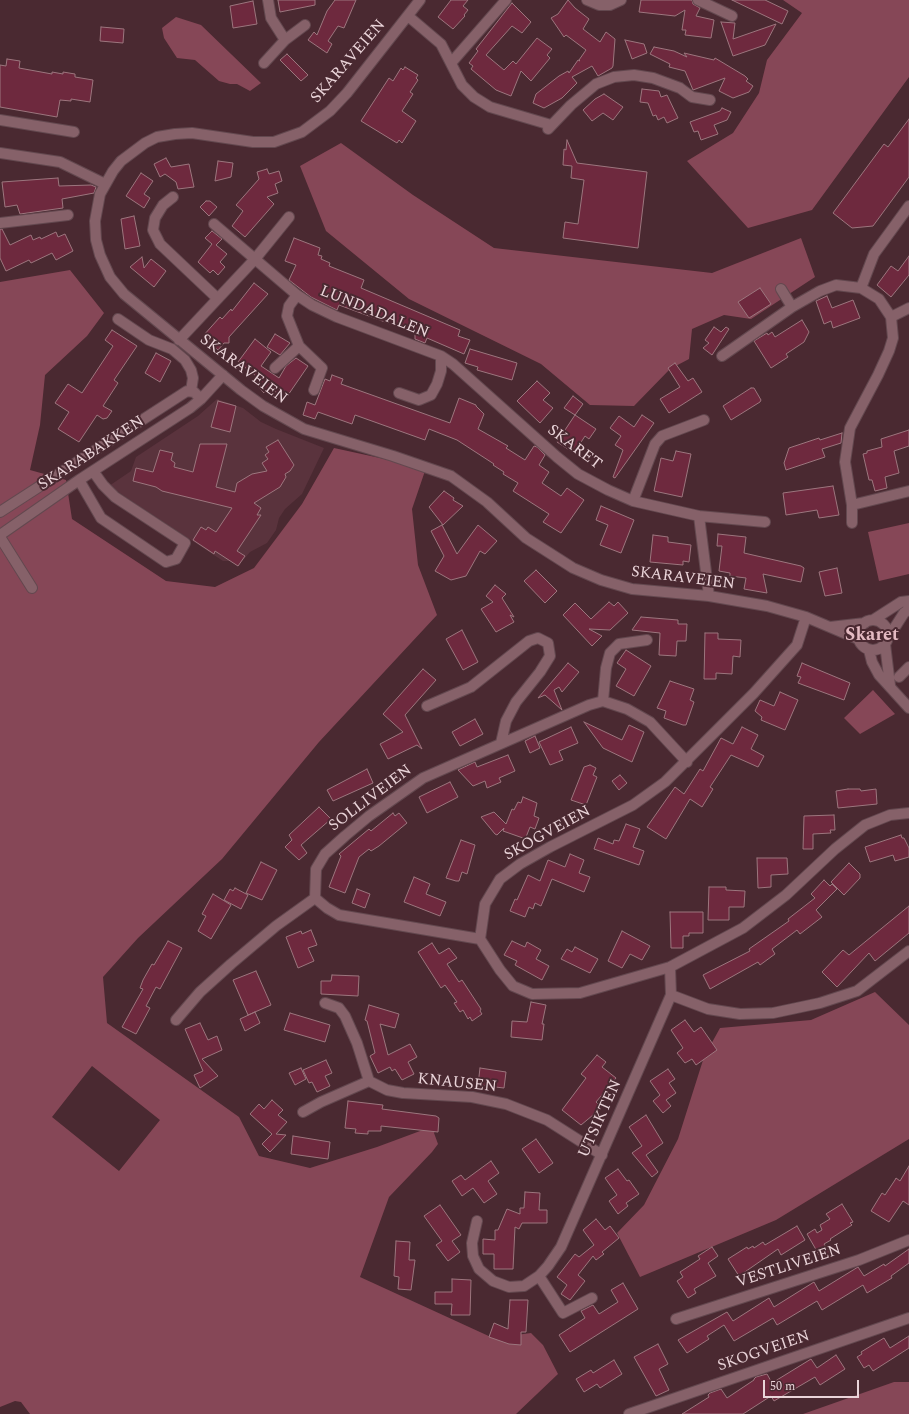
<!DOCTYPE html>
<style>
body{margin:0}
#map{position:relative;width:909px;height:1414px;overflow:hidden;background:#4a2931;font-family:Spectral,serif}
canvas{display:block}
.scale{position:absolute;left:763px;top:1380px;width:96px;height:18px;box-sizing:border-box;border:2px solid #ead4d9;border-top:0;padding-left:5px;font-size:12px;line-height:14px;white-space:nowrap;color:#ead4d9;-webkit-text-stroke:3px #4a2931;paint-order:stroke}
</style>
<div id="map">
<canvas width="909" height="1414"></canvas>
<div class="scale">50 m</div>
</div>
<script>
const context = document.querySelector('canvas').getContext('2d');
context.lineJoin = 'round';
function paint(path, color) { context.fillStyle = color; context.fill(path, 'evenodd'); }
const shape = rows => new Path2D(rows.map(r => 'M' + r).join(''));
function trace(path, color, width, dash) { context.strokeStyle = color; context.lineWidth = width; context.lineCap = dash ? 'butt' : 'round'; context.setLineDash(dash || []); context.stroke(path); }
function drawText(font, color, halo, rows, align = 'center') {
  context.font = font + ' Spectral,serif'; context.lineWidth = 4; context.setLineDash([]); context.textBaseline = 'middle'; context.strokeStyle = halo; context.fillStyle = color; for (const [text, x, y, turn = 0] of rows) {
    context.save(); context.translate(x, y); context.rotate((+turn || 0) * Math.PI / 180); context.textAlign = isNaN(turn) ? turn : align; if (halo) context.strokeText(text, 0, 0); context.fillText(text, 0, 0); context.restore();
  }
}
paint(shape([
 [217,399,243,408,261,422,276,429,324,448,302,494,285,509,279,518,276,530,267,543,250,552,238,566,230,561,223,561,109,486,131,471,136,457,198,416]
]), '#5a333d');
paint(shape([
 [783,0,909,0,909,77,812,210,748,228,687,161,733,133,759,93,767,60,802,13],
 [176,17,201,25,261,83,250,91,237,84,230,84,219,81,195,60,177,58,164,38,162,28],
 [341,143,413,195,494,248,712,273,801,238,815,277,751,319,724,315,692,329,689,359,670,369,634,406,590,405,541,364,409,299,326,231,300,166],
 [70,270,104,313,87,336,45,375,40,425,30,470,66,480,72,519,166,581,215,587,254,568,302,504,334,448,426,468,412,509,418,565,437,615,319,742,222,859,138,938,103,977,107,1023,239,1117,259,1156,310,1168,377,1147,439,1124,434,1133,438,1144,432,1152,389,1197,360,1277,493,1338,531,1333,543,1345,558,1374,516,1414,30,1414,21,1402,15,1401,0,1407,0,282],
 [92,1066,160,1120,119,1171,52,1117],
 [909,523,909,574,879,581,868,532],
 [873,690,895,714,860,734,844,718],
 [875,992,909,1025,909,1139,776,1220,640,1277,617,1233,644,1205,678,1139,704,1057,720,1028,811,1020],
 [894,1382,909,1382,909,1414,803,1414]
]), '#864757');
const building = shape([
 [278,0,315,0,315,5,280,12,278,0],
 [335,0,356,0,344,28,338,26,328,41,332,44,327,53,308,40,314,32,317,35,327,11,335,0],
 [451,0,468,0,463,6,468,10,464,15,465,16,453,29,438,17,451,0],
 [568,0,575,8,589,19,583,29,600,42,606,32,615,39,613,66,612,68,598,76,592,66,572,77,577,83,562,98,544,108,533,103,536,94,559,76,568,71,569,73,578,60,580,61,579,60,586,50,566,35,564,37,551,18,558,14,568,0],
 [641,0,692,0,693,4,700,8,696,16,714,20,711,38,685,35,686,30,682,30,685,10,675,16,639,12,641,0],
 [732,0,765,0,788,11,782,24,732,0],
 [253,1,257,24,233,28,230,6,253,1],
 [512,3,531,22,522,33,512,26,486,55,504,70,513,61,516,64,537,38,552,49,547,55,550,58,531,81,521,71,511,96,496,90,471,69,473,66,469,63,478,51,476,49,512,3],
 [721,22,735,23,733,39,776,24,765,45,733,56,721,22],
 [101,27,124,29,123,43,100,41,101,27],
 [625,40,644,44,647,53,632,59,625,40],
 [654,47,674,51,687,57,684,53,714,60,715,58,745,76,748,79,746,81,753,86,749,92,733,98,719,91,725,78,693,90,685,71,669,67,670,64,650,54,654,47],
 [287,54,308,75,301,81,280,60,287,54],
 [7,59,20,61,19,68,52,74,52,72,63,74,63,72,75,74,75,77,93,80,90,102,71,99,71,101,60,100,57,117,0,107,0,65,6,66,7,59],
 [405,67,418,75,416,78,418,80,410,92,413,94,402,111,416,121,402,143,399,140,397,143,361,121,389,78,393,81,401,68,403,70,405,67],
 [642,89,659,91,661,97,667,95,678,118,667,123,664,117,658,120,656,115,653,116,648,103,640,102,642,89],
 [604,94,623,107,613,120,603,113,592,121,583,110,595,99,604,94],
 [722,108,731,112,727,120,714,125,718,134,701,140,698,131,694,132,690,122,720,111,722,108],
 [909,119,909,177,873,226,852,228,833,213,884,144,888,147,909,119],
 [567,140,577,163,647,172,638,248,563,238,565,222,578,224,584,180,571,178,572,166,563,165,564,149,566,150,567,140],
 [166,158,171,167,189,164,194,187,178,189,176,182,165,174,160,177,154,164,166,158],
 [218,161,233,163,231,177,215,181,218,161],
 [267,169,269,174,279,171,282,181,275,184,278,193,267,197,274,204,245,237,232,226,243,211,236,205,259,179,257,172,267,169],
 [141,173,153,181,144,194,150,198,144,208,126,196,141,173],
 [58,178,59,186,91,185,96,187,94,193,62,199,63,208,20,214,17,205,5,207,2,182,58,178],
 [206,201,210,201,217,207,209,216,200,207,206,201],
 [134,216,140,246,125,249,121,219,134,216],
 [0,229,2,229,10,245,31,235,33,240,40,237,41,239,56,232,58,237,65,234,73,251,56,260,52,253,31,263,29,260,6,271,0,258,0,229],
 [212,231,222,239,216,245,227,254,220,262,225,267,218,275,213,270,210,273,198,262,212,244,205,238,212,231],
 [294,238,320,248,318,255,322,256,321,259,330,263,329,266,364,280,361,288,460,330,458,336,470,340,464,354,427,338,425,343,415,339,415,333,339,305,337,310,311,297,289,280,296,265,285,261,294,238],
 [909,256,909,275,891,297,877,285,891,266,898,271,909,256],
 [142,257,144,268,151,259,166,271,154,287,130,267,142,257],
 [254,283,268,294,229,337,229,343,224,343,218,350,203,336,220,317,222,319,231,309,232,311,254,283],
 [760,288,771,304,749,318,738,302,760,288],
 [827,296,832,308,853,300,860,318,833,328,831,321,824,324,816,301,827,296],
 [802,320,809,332,804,342,786,354,788,357,771,368,754,341,767,333,768,335,772,332,775,337,802,320],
 [714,327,721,332,726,327,729,329,712,355,703,348,709,343,705,340,714,327],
 [112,330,137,346,114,380,118,383,103,406,112,411,107,418,103,419,97,415,79,442,58,429,69,412,55,403,68,384,82,393,113,346,105,340,112,330],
 [275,334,290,343,280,355,267,347,275,334],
 [255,339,271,352,261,366,279,378,286,366,296,358,308,366,286,398,269,388,264,393,255,384,260,379,238,362,255,339],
 [470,349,517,363,512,380,477,370,478,367,465,363,470,349],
 [156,353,171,361,160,382,145,373,156,353],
 [675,363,688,381,693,378,702,392,669,413,660,399,680,387,668,368,675,363],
 [332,375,343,379,341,384,450,423,459,398,476,405,476,406,484,414,478,429,508,446,506,448,525,460,534,446,537,447,545,455,539,465,549,472,542,483,561,496,567,488,584,500,561,533,543,522,549,514,513,491,518,483,503,474,504,472,493,465,494,464,457,440,429,429,425,440,355,415,352,424,318,412,315,419,303,415,307,402,315,405,325,379,330,381,332,375],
 [537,381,550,393,543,400,553,408,540,423,517,401,537,381],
 [751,388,754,388,761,400,760,402,731,420,723,406,751,388],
 [573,396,583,404,575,415,564,408,573,396],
 [218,401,236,406,230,432,211,427,218,401],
 [575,415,596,429,589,439,585,436,574,453,557,442,575,415],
 [642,415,654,423,615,478,613,477,623,450,615,445,621,436,610,428,619,416,634,427,642,415],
 [909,430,909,446,894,451,899,473,885,477,887,488,875,491,872,480,869,480,863,454,867,453,867,451,882,447,881,439,909,430],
 [842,433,841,443,822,449,825,457,786,470,784,463,789,448,819,438,820,440,842,433],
 [278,440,294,465,290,471,285,474,286,477,280,487,254,503,261,508,257,515,261,515,237,551,245,556,238,566,215,551,214,554,193,540,201,527,206,530,208,527,216,532,232,508,162,491,156,487,133,481,136,468,153,472,160,450,173,453,171,460,175,463,174,467,193,472,200,444,227,444,216,487,235,492,237,483,252,474,267,471,262,463,268,459,265,455,269,452,266,447,278,440],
 [676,451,691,454,682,497,654,491,661,458,673,461,676,451],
 [833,486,839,515,819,518,817,510,786,515,783,493,833,486],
 [444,491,454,498,453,500,463,506,443,525,429,507,444,491],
 [601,506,634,520,621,553,600,545,608,525,596,520,601,506],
 [442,525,457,554,478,525,497,541,485,554,480,551,466,576,451,580,435,571,444,556,431,531,442,525],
 [718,534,746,537,744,553,801,566,804,568,801,582,763,574,767,593,744,589,746,578,730,576,730,573,719,571,722,546,717,546,718,534],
 [653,535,668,537,668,542,691,545,689,562,683,561,683,565,650,562,653,535],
 [837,568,842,593,825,596,819,572,837,568],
 [536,570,557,591,545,603,524,581,536,570],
 [495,585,506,594,502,598,514,617,510,615,514,622,496,632,481,609,493,602,486,596,495,585],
 [609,602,614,606,618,602,628,613,610,630,589,629,602,636,592,646,563,615,575,603,591,619,609,602],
 [641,617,678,620,678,624,687,624,686,641,677,641,676,656,659,655,660,633,632,630,641,617],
 [462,630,478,662,463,670,446,639,462,630],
 [705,633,718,633,718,639,741,640,740,657,733,656,732,674,716,673,716,679,704,679,705,633],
 [626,650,651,666,634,696,616,686,626,669,617,663,626,650],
 [568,663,579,672,562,692,559,687,554,690,562,710,545,695,538,698,568,663],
 [802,663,850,683,844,700,798,683,801,677,797,676,802,663],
 [423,669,436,680,405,715,422,749,417,745,388,759,380,744,403,732,383,714,423,669],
 [670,681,694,689,690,700,694,702,686,725,683,725,664,718,666,711,657,708,670,681],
 [780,692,798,700,785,730,761,720,762,717,755,711,760,700,774,706,780,692],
 [475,719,483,734,460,746,452,732,475,719],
 [584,722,622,740,629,725,644,732,632,762,603,748,584,722],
 [571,727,578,743,559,751,563,760,550,765,539,742,571,727],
 [742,727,758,735,751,749,764,756,758,767,731,755,710,787,713,789,702,807,690,799,666,839,647,827,675,787,684,794,700,769,703,771,721,738,733,744,742,727],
 [535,736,540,748,530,753,525,741,535,736],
 [508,755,515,771,499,778,501,782,487,788,485,781,473,786,458,770,475,762,477,767,508,755],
 [590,765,596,768,593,775,597,777,586,805,571,800,584,767,590,765],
 [367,769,373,783,333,801,327,790,367,769],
 [620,775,627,783,619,790,612,781,620,775],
 [450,782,458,797,427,813,419,797,450,782],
 [848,789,860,789,861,791,876,789,877,804,838,808,836,791,848,789],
 [523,797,537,803,534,816,539,818,535,829,530,827,526,837,523,838,503,831,504,828,497,835,495,834,481,817,494,812,506,824,512,809,514,810,518,802,521,803,523,797],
 [319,807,331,819,301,845,307,853,299,860,285,847,292,840,289,835,319,807],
 [393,813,395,816,399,813,407,823,379,846,371,851,369,849,359,857,345,893,329,887,341,856,339,854,369,829,371,831,393,813],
 [834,815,835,830,830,830,831,833,813,834,813,849,803,849,804,816,834,815],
 [626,824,640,829,633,847,644,851,639,865,594,849,598,838,613,844,614,840,619,841,626,824],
 [901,835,902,838,904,838,909,848,909,857,895,861,893,855,870,862,865,847,901,835],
 [461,840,475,845,467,874,462,872,459,881,456,881,446,878,461,840],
 [570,854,584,860,579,873,590,877,584,892,552,879,541,906,535,903,533,909,529,907,525,917,510,911,515,899,517,900,528,875,540,881,548,860,565,867,570,854],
 [757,858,787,858,788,874,771,875,771,887,758,888,757,858],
 [261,862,277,870,262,900,246,893,261,862],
 [849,863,860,874,860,878,844,895,831,882,849,863],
 [414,877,430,884,426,894,446,902,440,916,404,902,414,877],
 [824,880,830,886,832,884,837,889,816,910,822,917,800,934,797,930,772,949,775,954,760,965,758,962,710,989,703,975,750,951,749,949,789,921,788,919,815,898,811,894,824,880],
 [709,887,726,887,726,890,745,891,744,907,729,907,729,920,708,920,709,887],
 [235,888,248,895,241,909,224,900,230,889,233,891,235,888],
 [357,889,370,894,365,908,352,903,357,889],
 [213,894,231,905,211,939,198,931,206,916,202,914,213,894],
 [909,906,909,933,875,961,869,953,837,987,822,972,843,950,849,955,909,906],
 [670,912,703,912,703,933,689,933,689,936,683,936,683,948,671,948,670,912],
 [311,930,317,945,308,948,314,961,298,968,286,937,301,931,302,934,311,930],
 [622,931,650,946,642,960,630,954,622,968,608,961,622,931],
 [168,941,182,948,160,989,156,987,146,1006,150,1008,136,1034,122,1027,143,989,140,988,143,980,152,964,154,965,168,941],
 [512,941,525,947,527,942,541,950,536,959,549,966,542,980,515,965,517,961,504,955,512,941],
 [432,943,439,954,449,948,457,958,447,964,459,982,462,980,481,1009,480,1011,482,1014,472,1021,470,1017,468,1019,463,1010,460,1012,454,1003,457,1002,445,985,441,988,418,952,432,943],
 [575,947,598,959,590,973,561,959,567,949,572,952,575,947],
 [256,971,271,1005,248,1015,233,980,256,971],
 [332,975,359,976,358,996,321,994,321,981,331,981,332,975],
 [531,1002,546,1005,542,1024,544,1024,542,1040,511,1037,512,1021,527,1022,531,1002],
 [369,1005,399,1014,395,1028,380,1024,388,1055,410,1044,417,1057,408,1062,414,1074,402,1080,395,1069,392,1071,390,1067,378,1073,370,1056,375,1053,367,1021,365,1020,369,1005],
 [255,1012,260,1023,245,1031,240,1019,255,1012],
 [290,1013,330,1025,325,1042,284,1030,290,1013],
 [685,1020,694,1032,701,1027,717,1050,696,1065,692,1059,685,1063,677,1053,683,1048,671,1030,685,1020],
 [200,1023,208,1040,217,1036,222,1050,202,1059,218,1076,200,1088,194,1075,203,1071,185,1029,200,1023],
 [597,1055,606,1062,602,1067,616,1078,596,1102,600,1106,593,1115,581,1125,562,1110,586,1078,581,1074,597,1055],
 [326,1060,332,1073,325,1076,330,1086,317,1092,312,1082,309,1083,303,1070,326,1060],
 [301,1068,306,1079,295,1085,289,1073,301,1068],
 [480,1068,506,1072,504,1088,478,1085,480,1068],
 [668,1069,675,1079,669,1083,676,1093,666,1100,671,1106,663,1113,653,1101,660,1095,650,1081,668,1069],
 [272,1100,283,1110,278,1115,287,1122,276,1134,286,1135,270,1152,262,1144,272,1134,250,1114,259,1104,264,1109,272,1100],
 [348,1101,383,1105,382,1109,436,1116,439,1118,438,1132,381,1126,381,1131,368,1131,368,1134,355,1133,356,1129,345,1128,348,1101],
 [646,1115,663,1143,646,1155,658,1172,652,1177,632,1153,642,1146,629,1127,646,1115],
 [293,1136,330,1142,328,1159,291,1154,293,1136],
 [536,1139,553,1163,539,1173,522,1149,536,1139],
 [491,1161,499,1173,488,1181,497,1194,484,1203,473,1188,462,1196,452,1181,461,1175,465,1180,491,1161],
 [909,1166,909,1205,903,1201,889,1222,871,1211,882,1193,885,1195,895,1180,896,1178,900,1181,909,1166],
 [618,1169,627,1181,629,1180,639,1194,626,1203,628,1206,618,1214,609,1201,617,1195,605,1178,618,1169],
 [525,1192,540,1193,539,1210,547,1210,547,1223,522,1223,519,1229,515,1227,513,1269,494,1269,494,1254,483,1254,483,1239,495,1240,495,1230,498,1230,507,1209,520,1214,520,1208,524,1208,525,1192],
 [842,1204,853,1222,850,1223,852,1225,830,1239,831,1240,824,1244,831,1255,822,1260,807,1234,815,1229,817,1233,822,1230,820,1225,830,1219,826,1214,842,1204],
 [440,1205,461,1235,452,1241,460,1252,448,1261,436,1245,442,1241,424,1216,440,1205],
 [596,1219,605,1230,610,1226,619,1238,602,1252,604,1254,596,1260,593,1256,578,1275,585,1281,570,1300,561,1294,567,1285,557,1277,575,1254,579,1257,594,1245,583,1230,596,1219],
 [797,1226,805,1240,781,1255,778,1249,739,1276,728,1259,747,1247,748,1249,753,1246,754,1248,763,1242,765,1245,797,1226],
 [396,1241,410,1242,409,1260,415,1260,411,1290,398,1289,399,1277,394,1276,396,1241],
 [712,1247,718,1256,708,1263,716,1276,694,1289,696,1293,688,1298,677,1281,683,1277,680,1272,700,1259,698,1256,712,1247],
 [909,1249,909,1263,891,1276,892,1278,867,1293,863,1285,822,1310,817,1301,777,1325,773,1318,734,1341,724,1325,707,1336,709,1339,687,1353,678,1340,727,1312,733,1321,769,1298,774,1307,814,1282,819,1291,858,1267,864,1276,884,1264,885,1266,909,1249],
 [452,1279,471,1280,470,1315,451,1315,452,1304,435,1304,435,1292,452,1292,452,1279],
 [623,1283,638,1309,570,1352,559,1335,585,1318,581,1311,593,1305,599,1314,618,1302,611,1290,623,1283],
 [510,1300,528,1300,526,1332,521,1332,521,1345,509,1344,489,1337,494,1323,508,1329,510,1300],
 [909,1336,909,1348,873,1371,869,1365,864,1368,857,1357,862,1354,861,1352,884,1338,890,1348,909,1336],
 [658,1344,668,1364,659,1369,669,1390,656,1396,634,1357,658,1344],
 [836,1355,845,1369,820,1385,815,1377,774,1401,771,1396,743,1414,682,1414,709,1397,708,1395,710,1393,721,1389,727,1398,754,1380,754,1379,756,1377,767,1374,772,1383,811,1359,817,1368,836,1355],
 [614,1360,622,1374,600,1388,597,1384,584,1392,576,1379,591,1370,593,1373,614,1360]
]);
paint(building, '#6e293e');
trace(building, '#9c767e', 1);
const minor = shape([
 [268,0,271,18,285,40],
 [420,0,347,93,330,111,302,132,274,142,253,142,192,133,175,134,157,137,145,143,121,161,113,171,100,194,95,221,96,240,100,255,110,277,124,294,241,390,263,406,304,429,393,456,451,476,487,502,526,538,573,568,601,580,632,589,709,596,767,606,806,617,858,639],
 [587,0,599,5,610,5,621,0],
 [698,0,732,16],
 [408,16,441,44,462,85,474,97,490,107,551,125],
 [264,63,285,40,305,25],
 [451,63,506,0],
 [0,120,74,132],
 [548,129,571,105,596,84,614,77,634,75,653,78,680,88,692,97,710,100],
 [0,153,60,162,105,184],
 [173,197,163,205,155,218,153,230,160,244,217,298],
 [0,223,68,215],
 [214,224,297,295,312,305,337,317,441,356,453,364,557,457,578,474,608,490,633,501,699,516,765,522],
 [781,289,792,307],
 [297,295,289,306,287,316,299,346,322,368,314,390],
 [891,317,909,308],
 [118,319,149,340,172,349,185,360,191,370,193,378,191,391],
 [179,340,255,259,289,217],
 [722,356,792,307,820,291,836,285,861,288,874,254,909,206],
 [275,368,299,346],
 [399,393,419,400,431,395,437,384,441,371,441,356],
 [79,480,101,518,166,562,176,559,185,543,115,497,103,485,93,471],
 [633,501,655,444,662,436,704,420],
 [852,505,909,491],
 [0,512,187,391,194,392,201,399],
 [699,516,709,596],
 [852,523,852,505,845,462,850,428,878,375,889,351,893,338,891,317,879,299,861,288],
 [0,535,79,480,190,408,201,399,223,375],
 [0,537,32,588],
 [806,617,797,645,754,693,665,782,633,805,550,847,520,864,500,879,485,904,480,939,500,970,513,986,532,994,580,993,670,967,743,928,786,895,835,849,865,825,890,815,909,813],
 [873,620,901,602,909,601],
 '858 635a15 15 0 1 1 30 0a15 15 0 1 1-30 0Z',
 [830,627,865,623],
 [888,638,904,613,909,609],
 [885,644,890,685],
 [869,650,872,662,879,675,909,708],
 [899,677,909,667],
 [603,701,606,668,610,653,619,644,647,640],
 [427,706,471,687,529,641,538,638,548,643,550,656,540,672,516,702,506,721,501,743],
 [480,939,339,915,327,908,315,898,316,869,325,854,345,836,369,816,423,778,589,705,603,701,627,709,650,722,687,762],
 [671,995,708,1009,740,1014,773,1013,820,1003,857,991,909,951],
 [325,1003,339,1008,345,1016,357,1043,369,1081,387,1090,403,1093,472,1097,506,1104,547,1120,602,1155],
 [176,1020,200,992,231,964,276,926,315,898],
 [303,1112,321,1102,369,1081],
 [477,1221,472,1243,473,1256,479,1269,493,1281,509,1287,524,1286,539,1276,548,1266,561,1247,671,995,670,967],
 [539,1276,563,1313,592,1298],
 [676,1319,859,1260,909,1240],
 [629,1414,909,1318]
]);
trace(minor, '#63484f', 12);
trace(minor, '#866169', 10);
drawText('16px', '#ead4d9', '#4a2931', [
 ["SKARAVEIEN",349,62,-49],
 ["LUNDADALEN",374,313,22],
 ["SKARAVEIEN",243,370,37],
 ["SKARET",574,448,37],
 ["SKARABAKKEN",92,454,-33],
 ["SKARAVEIEN",683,579,7],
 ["SOLLIVEIEN",371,799,-37],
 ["SKOGVEIEN",548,834,-29],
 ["KNAUSEN",457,1084,6],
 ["UTSIKTEN",601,1119,-66],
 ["VESTLIVEIEN",789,1267,-18],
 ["SKOGVEIEN",764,1352,-19]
]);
drawText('bold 18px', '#e4bac2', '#4a2931', [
 ["Skaret",872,636]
]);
</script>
